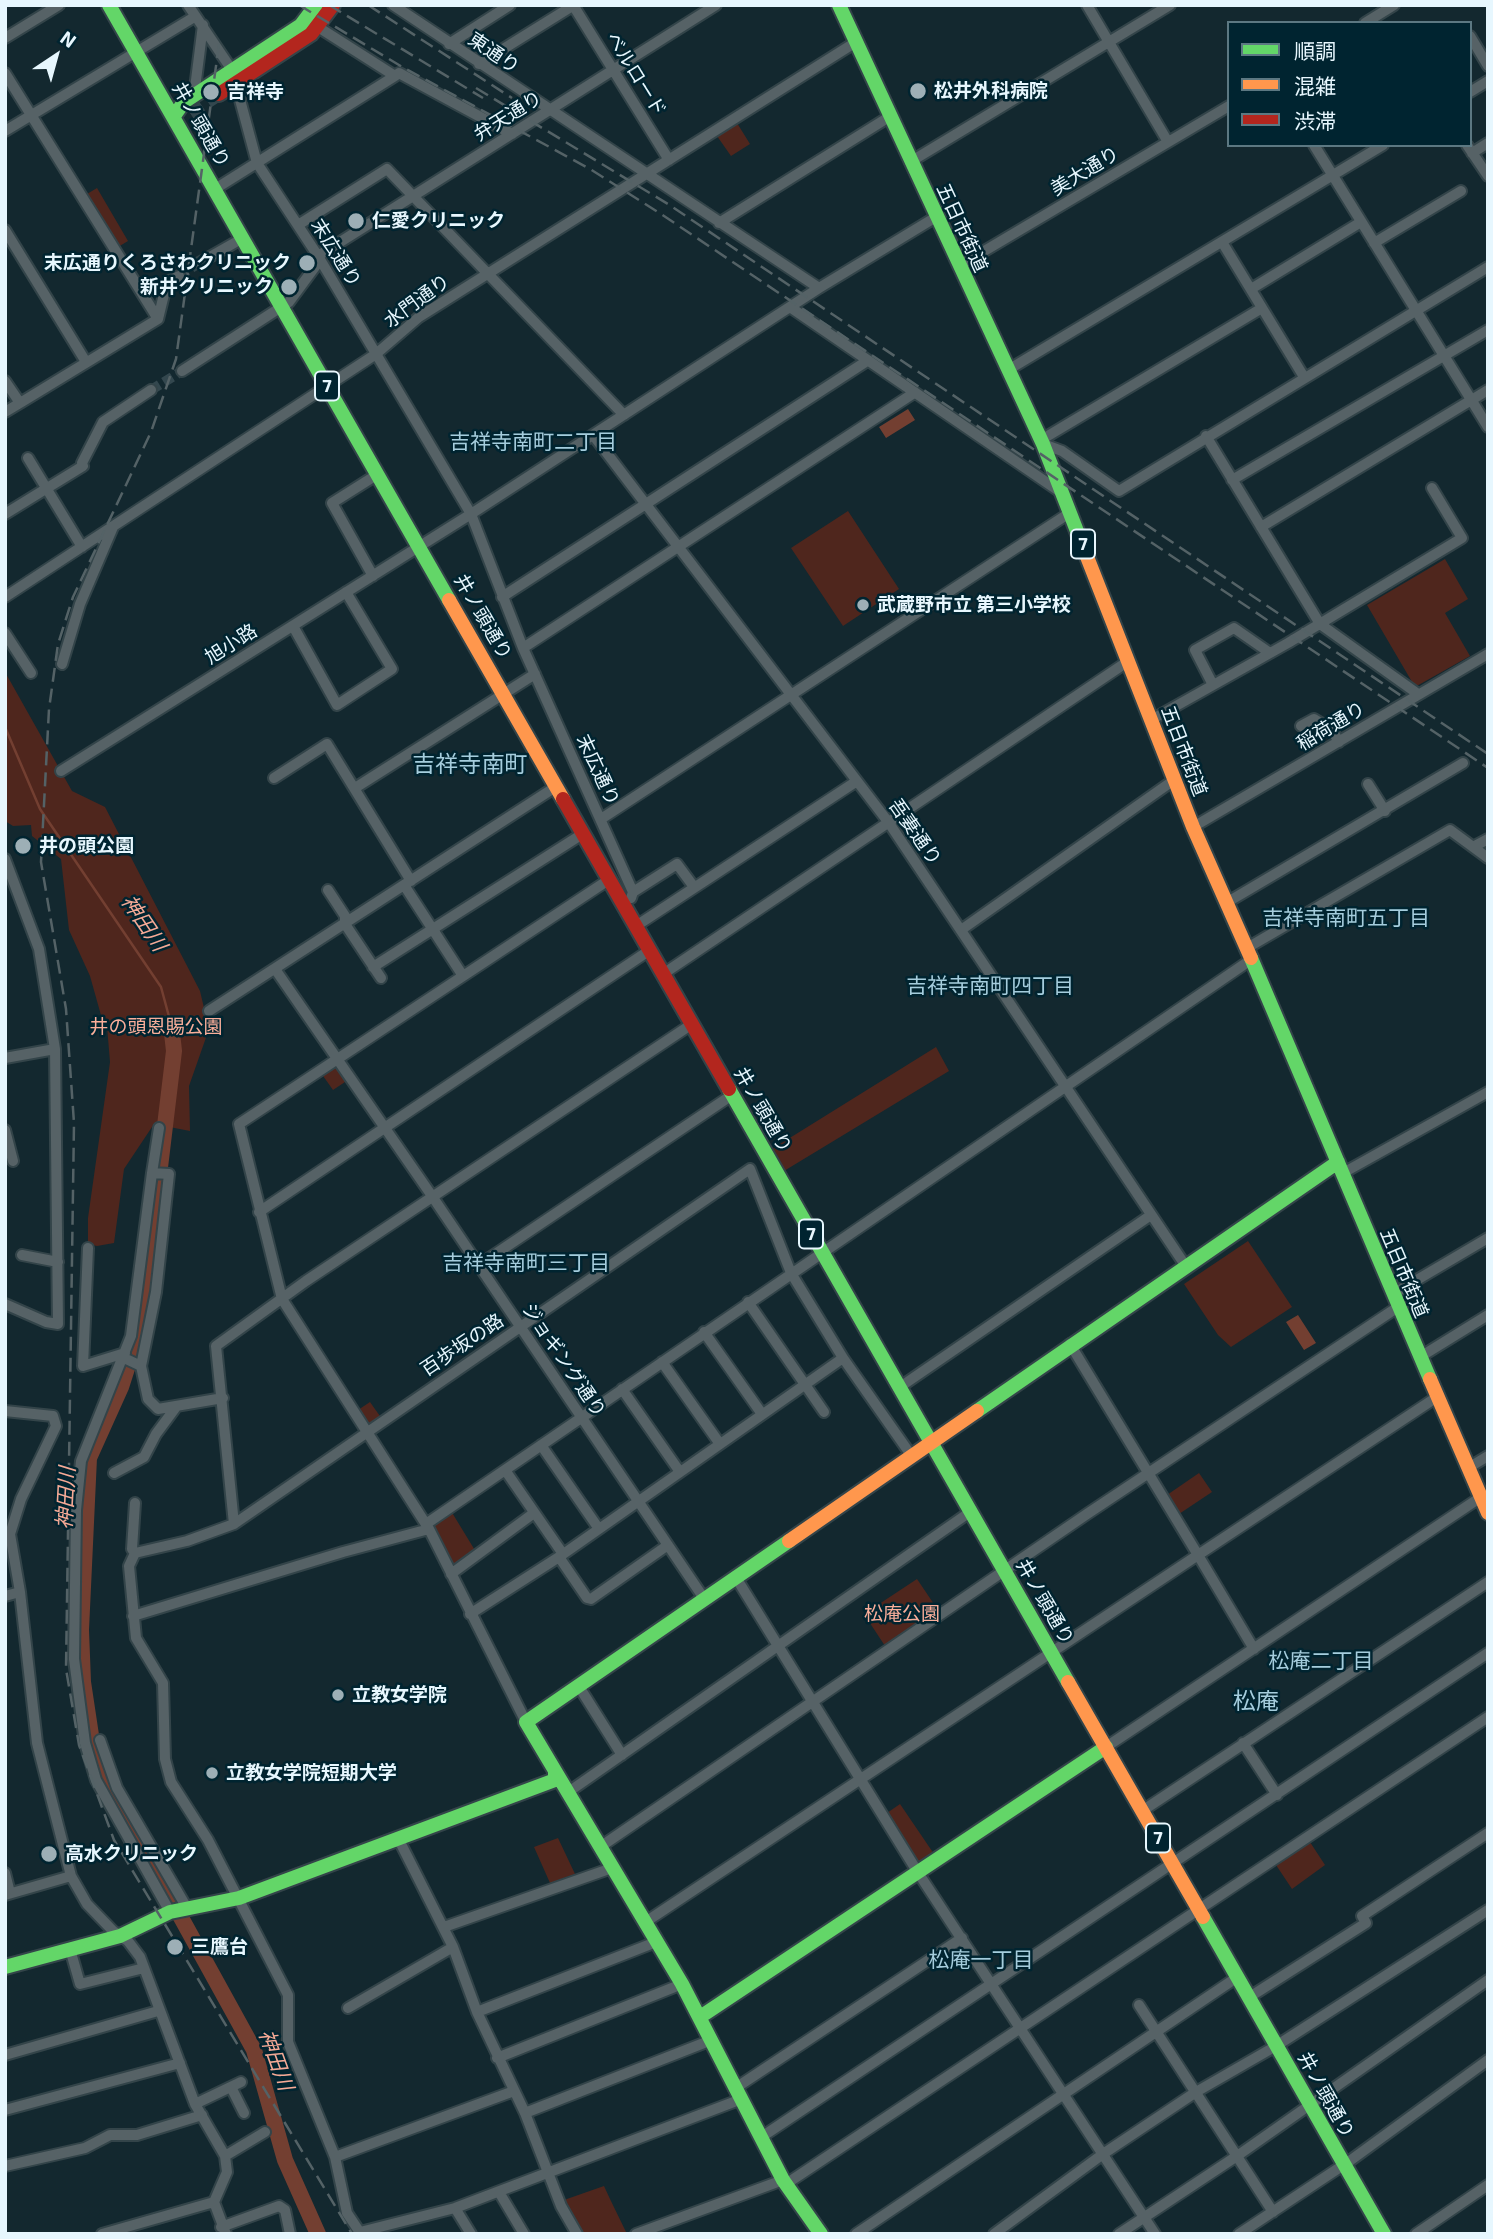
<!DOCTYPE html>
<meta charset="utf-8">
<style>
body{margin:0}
#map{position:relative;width:1493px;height:2239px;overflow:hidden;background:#13282f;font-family:"Exo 2","Noto Sans JP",sans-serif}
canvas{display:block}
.frame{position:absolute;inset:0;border:7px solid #e7f7fe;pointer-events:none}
.legend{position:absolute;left:1227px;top:21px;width:245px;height:126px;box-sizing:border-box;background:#002430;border:2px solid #5c7882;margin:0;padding:9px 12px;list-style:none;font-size:21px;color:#e7f7fe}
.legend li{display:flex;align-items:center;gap:14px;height:35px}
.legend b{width:35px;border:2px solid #5c7882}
.north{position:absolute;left:21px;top:21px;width:70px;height:70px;-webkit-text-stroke:5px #002430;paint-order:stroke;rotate:36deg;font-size:19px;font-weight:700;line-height:28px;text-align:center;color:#e7f7fe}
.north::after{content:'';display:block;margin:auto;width:24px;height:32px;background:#e7f7fe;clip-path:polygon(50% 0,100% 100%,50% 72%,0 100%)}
</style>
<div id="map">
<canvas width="1493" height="2239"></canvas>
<div class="frame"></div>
<ul class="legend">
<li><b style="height:9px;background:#63d668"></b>順調</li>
<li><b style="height:9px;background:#ff974d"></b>混雑</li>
<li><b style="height:9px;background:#b3261e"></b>渋滞</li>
</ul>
<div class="north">N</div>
</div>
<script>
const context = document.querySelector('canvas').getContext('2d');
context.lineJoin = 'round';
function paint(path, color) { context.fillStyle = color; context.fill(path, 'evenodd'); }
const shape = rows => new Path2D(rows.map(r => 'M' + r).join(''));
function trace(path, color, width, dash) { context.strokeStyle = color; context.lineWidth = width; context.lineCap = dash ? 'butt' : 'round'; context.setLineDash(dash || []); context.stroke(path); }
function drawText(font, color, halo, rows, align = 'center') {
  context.font = font + ' "Exo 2","Noto Sans JP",sans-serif'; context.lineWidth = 5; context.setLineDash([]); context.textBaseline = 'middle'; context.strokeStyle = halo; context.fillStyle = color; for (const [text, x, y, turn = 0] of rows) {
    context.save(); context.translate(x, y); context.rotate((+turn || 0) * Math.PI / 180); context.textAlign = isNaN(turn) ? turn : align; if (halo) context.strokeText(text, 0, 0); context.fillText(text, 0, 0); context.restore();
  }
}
paint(shape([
 [737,123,750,144,731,156,717,136],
 [97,188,128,241,118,247,87,194],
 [848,511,899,589,843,626,791,548],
 [1445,559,1468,599,1445,613,1470,656,1415,687,1367,605],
 [5,672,72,791,105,807,200,991,209,1029,189,1086,190,1131,154,1124,124,1169,114,1243,97,1246,88,1244,88,1218,110,1062,107,1026,104,1026,90,976,69,930,61,859,32,836,31,825,13,826,5,821],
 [936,1047,949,1071,784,1171,772,1149],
 [337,1065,348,1080,333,1090,321,1073],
 [1248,1241,1292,1307,1231,1347,1218,1335,1184,1284],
 [370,1402,382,1419,370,1427,358,1410],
 [1199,1473,1212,1492,1179,1514,1167,1495],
 [451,1511,476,1552,453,1570,430,1527],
 [917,1579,940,1613,887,1649,864,1614],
 [900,1804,934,1854,922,1862,918,1861,887,1813],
 [558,1838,575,1874,550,1883,534,1847],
 [1308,1839,1325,1865,1292,1889,1274,1862],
 [604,2186,610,2199,627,2234,581,2234,564,2200]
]), '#4f261d');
paint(shape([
 [908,409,915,420,886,438,879,427],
 [1298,1315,1316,1343,1304,1350,1286,1322]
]), '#733f31');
trace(shape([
 [5,727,40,809,161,987,171,1024]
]), '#733f31', 2.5);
trace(shape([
 [171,1024,174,1051,141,1325,121,1387,89,1458,81,1630,83,1682,92,1742,108,1785,254,2050,285,2160,318,2234]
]), '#733f31', 16);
trace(shape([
 [179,276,199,263],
 [151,390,182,371]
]), '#33474e', 10, [10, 5]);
trace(shape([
 [190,113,219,94]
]), '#33474e', 14, [14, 7]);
const street = shape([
 [188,5,232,70,257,163,318,256,471,514,523,648,633,892],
 [393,5,819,288,936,217],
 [573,5,669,160],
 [1087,5,1168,142],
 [1365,23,1394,5],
 [318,27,395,76,399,73,512,134],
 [1470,36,1488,66],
 [5,38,59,5],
 [449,44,510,5],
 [479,64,574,5],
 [5,73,158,319],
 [1470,92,1488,81],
 [194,96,203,25],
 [5,131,191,19],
 [1314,145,1488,427],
 [1467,145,1488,176],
 [1472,153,1488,143],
 [910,162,1170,5],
 [215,189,395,76],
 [719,223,889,117],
 [298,225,387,169,624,415],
 [5,230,86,362],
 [1222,242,1304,377],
 [1374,243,1461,191],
 [318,256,716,5],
 [199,263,243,238],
 [959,266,1229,106],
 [1251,289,1361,222],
 [790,307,1062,493],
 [1008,370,1383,145],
 [182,371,289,302,320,260],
 [5,381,20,403,158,319,167,282,179,276],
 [5,412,20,403],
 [593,435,889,823,1185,1265],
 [1206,436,1320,624,1418,694],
 [1041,440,1262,308],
 [1043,444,1062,451,1119,491,1488,267],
 [28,458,82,547],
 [1232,480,1488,330],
 [5,514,83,466,82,463,103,422,151,390],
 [1261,527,1488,390],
 [373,576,332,503,378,474],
 [5,597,376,354,419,317,856,42],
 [502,597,867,361],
 [293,626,337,705,392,669,346,592],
 [5,633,31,673],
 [523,648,914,393],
 [62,664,80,604,113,527],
 [1213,685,1195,650,1234,628,1270,653],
 [1151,720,1288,643,1462,538,1432,488],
 [1301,726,1314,719,1332,730,1339,742],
 [61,771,471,514,819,288],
 [274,778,327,744,411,881],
 [1368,784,1385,811],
 [355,788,535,674],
 [601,819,1071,512],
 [1193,827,1488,654],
 [1473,847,1488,839],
 [5,859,39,949,55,1049,58,1324,46,1322,5,1304],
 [404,885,463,976],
 [328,890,345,916,345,924,381,978],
 [631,898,633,892,677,864,694,887],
 [1226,903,1463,763],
 [636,926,857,781],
 [961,930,1174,780],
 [1247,948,1450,830,1488,858],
 [373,967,584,833],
 [275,969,432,1196,703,1597],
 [663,974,1127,662],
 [209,1011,557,786],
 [5,1058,55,1049],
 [5,1130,13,1161],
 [152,1173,131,1336,81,1461,76,1510,74,1659,85,1743,96,1780,170,1912],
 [1343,1173,1488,1092],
 [259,1212,650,950],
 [88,1248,83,1366,125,1353],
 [22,1255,58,1262],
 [479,1265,732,1095],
 [1393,1294,1488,1238],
 [748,1302,824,1412],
 [704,1332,762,1414],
 [1420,1357,1488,1315],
 [124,1358,141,1366,148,1399,158,1409,223,1398],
 [662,1362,720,1444],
 [141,1366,156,1292,169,1174,152,1173,159,1128],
 [900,1387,1151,1215],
 [622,1389,680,1472],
 [5,1411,53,1416,56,1426,21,1499,10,1534,20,1592,37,1743,71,1876,87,1904,113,1931,128,1941,140,1957,195,2104,225,2156,227,2172,214,2202,226,2234],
 [541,1445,599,1529],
 [1468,1468,1488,1456],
 [505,1470,563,1554],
 [114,1473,144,1457,156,1434,176,1407],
 [135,1503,132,1549,135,1553],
 [234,1524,750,1169,791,1273,843,1358,911,1455],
 [426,1524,1252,959],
 [559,1557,587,1598,591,1599,668,1545],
 [451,1574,534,1513],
 [735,1576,917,1871,1155,2234],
 [5,1596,20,1592],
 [470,1614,559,1557,843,1358],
 [133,1616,343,1552,429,1529],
 [1254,1649,1198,1555,1437,1397],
 [578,1685,622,1755],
 [526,1722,429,1529,282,1299,239,1124,610,879],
 [100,1740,117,1788,187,1908],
 [1243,1743,1277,1795],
 [1106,1747,1481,1497],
 [567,1793,970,1512],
 [1142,1811,1488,1582],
 [394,1842,400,1842,453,1947,477,2012,525,2113,561,2206,577,2234],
 [601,1851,603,1845,1087,1514,1398,1307],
 [5,1873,10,1893],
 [5,1895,71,1876],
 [644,1923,1198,1555,1070,1344],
 [444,1927,612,1868],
 [70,1949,80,1984,144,1968],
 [1248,1998,1366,1923,1362,1916,1488,1833],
 [1139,2005,1273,2212],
 [348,2008,453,1947],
 [477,2012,656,1942],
 [5,2055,158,2011],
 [497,2058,682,1984],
 [231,2087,244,2113],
 [734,2089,962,1938],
 [195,2104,241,2082],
 [5,2110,180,2063],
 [525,2113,709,2041],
 [760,2138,1488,1653],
 [225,2156,265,2132],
 [335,2157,514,2091],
 [5,2166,85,2148,110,2135,137,2135,202,2115],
 [786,2184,1488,1717],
 [499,2192,524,2234],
 [455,2208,471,2234],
 [221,2227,279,2206,285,2210,290,2234],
 [360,2232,455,2208,739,2100],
 [102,2234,214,2202],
 [361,2234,347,2213,335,2157,288,2042,288,1995,208,1840,171,1782,165,1759,163,1683,136,1638,129,1566,135,1553,187,1541,234,1524,216,1346,306,1281,692,1024],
 [636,2234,783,2180],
 [856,2234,1236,1978],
 [994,2234,1103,2154,1196,2092,1276,2046,1488,1910],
 [1119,2234,1237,2156,1488,1980],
 [1239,2234,1351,2160,1488,2060],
 [1416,2234,1488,2185]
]);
const fast = shape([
 [109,5,449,600],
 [839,5,1043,444,1082,544],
 [174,116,184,102,301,25,316,5],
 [1251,958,1430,1379],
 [729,1089,1068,1682],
 [977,1411,1338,1162],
 [789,1541,526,1722,682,1984,783,2180,821,2234],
 [1203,1917,1384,2234],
 [5,1967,120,1936,170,1912,239,1898,555,1780,555,1772],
 [700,2017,1106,1747]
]);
const slow = shape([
 [1082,544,1193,827,1251,958],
 [449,600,563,799],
 [1430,1379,1488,1513],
 [789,1541,977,1411],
 [1068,1682,1203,1917]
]);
const jam = shape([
 [219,94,311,34,333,5],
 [563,799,729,1089]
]);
trace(street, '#334449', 14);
trace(fast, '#334449', 18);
trace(slow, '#334449', 18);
trace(jam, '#334449', 18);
trace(street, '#566266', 10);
trace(fast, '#63d668', 14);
trace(slow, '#ff974d', 14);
trace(jam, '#b3261e', 14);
trace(shape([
 [299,5,404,68,590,169,661,214,1488,768],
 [329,5,483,98],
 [368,5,512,98],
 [219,44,176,359,151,432,73,597,58,644,49,709,41,862,66,1009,74,1123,66,1669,79,1745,114,1840,352,2234],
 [476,88,668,204,1488,754]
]), '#546266', 2.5, [14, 7]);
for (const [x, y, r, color] of [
 [918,91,9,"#9dafb6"],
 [211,92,9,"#9dafb6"],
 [356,221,9,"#9dafb6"],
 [307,263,9,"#9dafb6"],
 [289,287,9,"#9dafb6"],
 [863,605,7,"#9dafb6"],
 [23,846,9,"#9dafb6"],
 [338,1695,7,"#9dafb6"],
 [212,1773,7,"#9dafb6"],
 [49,1854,9,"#9dafb6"],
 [175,1947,9,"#9dafb6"]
]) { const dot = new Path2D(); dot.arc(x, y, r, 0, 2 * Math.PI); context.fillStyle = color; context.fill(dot); trace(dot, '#002430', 2.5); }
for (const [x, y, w] of [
 [327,386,24],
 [1083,544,24],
 [811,1234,24],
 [1158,1838,24]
]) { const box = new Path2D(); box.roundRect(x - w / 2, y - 14.5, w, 29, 5); context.fillStyle = '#002430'; context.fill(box); trace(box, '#e7f7fe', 2); }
drawText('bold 18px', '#e7f7fe', null, [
 ["7",327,386],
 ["7",1083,544],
 ["7",811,1234],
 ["7",1158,1838]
]);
drawText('19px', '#e7f7fe', '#002430', [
 ["東通り",494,53,34],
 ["ベルロード",636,74,58],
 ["弁天通り",508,116,-32],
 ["井ノ頭通り",201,125,60],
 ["美大通り",1085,171,-31],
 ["五日市街道",962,228,65],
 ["末広通り",336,253,58],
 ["水門通り",417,301,-36],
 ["井ノ頭通り",483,617,60],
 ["旭小路",231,644,-32],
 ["稲荷通り",1331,726,-31],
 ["五日市街道",1184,751,69],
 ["末広通り",598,770,65],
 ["吾妻通り",915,832,55],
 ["井ノ頭通り",763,1110,60],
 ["五日市街道",1404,1273,67],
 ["百歩坂の路",462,1345,-34],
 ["ジョギング通り",564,1360,56],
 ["井ノ頭通り",1045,1602,60],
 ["井ノ頭通り",1326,2095,61]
]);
drawText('bold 19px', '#e7f7fe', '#002430', [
 ["松井外科病院",934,91],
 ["吉祥寺",227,92],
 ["仁愛クリニック",372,221],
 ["末広通りくろさわクリニック",291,263,"right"],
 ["新井クリニック",273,287,"right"],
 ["武蔵野市立 第三小学校",877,605],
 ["井の頭公園",39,846],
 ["立教女学院",352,1695],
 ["立教女学院短期大学",226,1773],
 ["高水クリニック",65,1854],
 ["三鷹台",191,1947]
], 'left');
drawText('19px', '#f9ae9a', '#002430', [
 ["井の頭恩賜公園",156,1027],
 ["松庵公園",902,1614]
]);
drawText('21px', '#a5cddd', '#002430', [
 ["吉祥寺南町二丁目",533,442],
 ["吉祥寺南町五丁目",1346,918],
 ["吉祥寺南町四丁目",990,986],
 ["吉祥寺南町三丁目",526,1263],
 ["松庵二丁目",1321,1661],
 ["松庵一丁目",981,1960]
]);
drawText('italic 21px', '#f5aa96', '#002430', [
 ["神田川",144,923,56],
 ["神田川",66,1498,-87],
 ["神田川",276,2060,70]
]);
drawText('23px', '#a5cddd', '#002430', [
 ["吉祥寺南町",470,764],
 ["松庵",1256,1701]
]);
</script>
